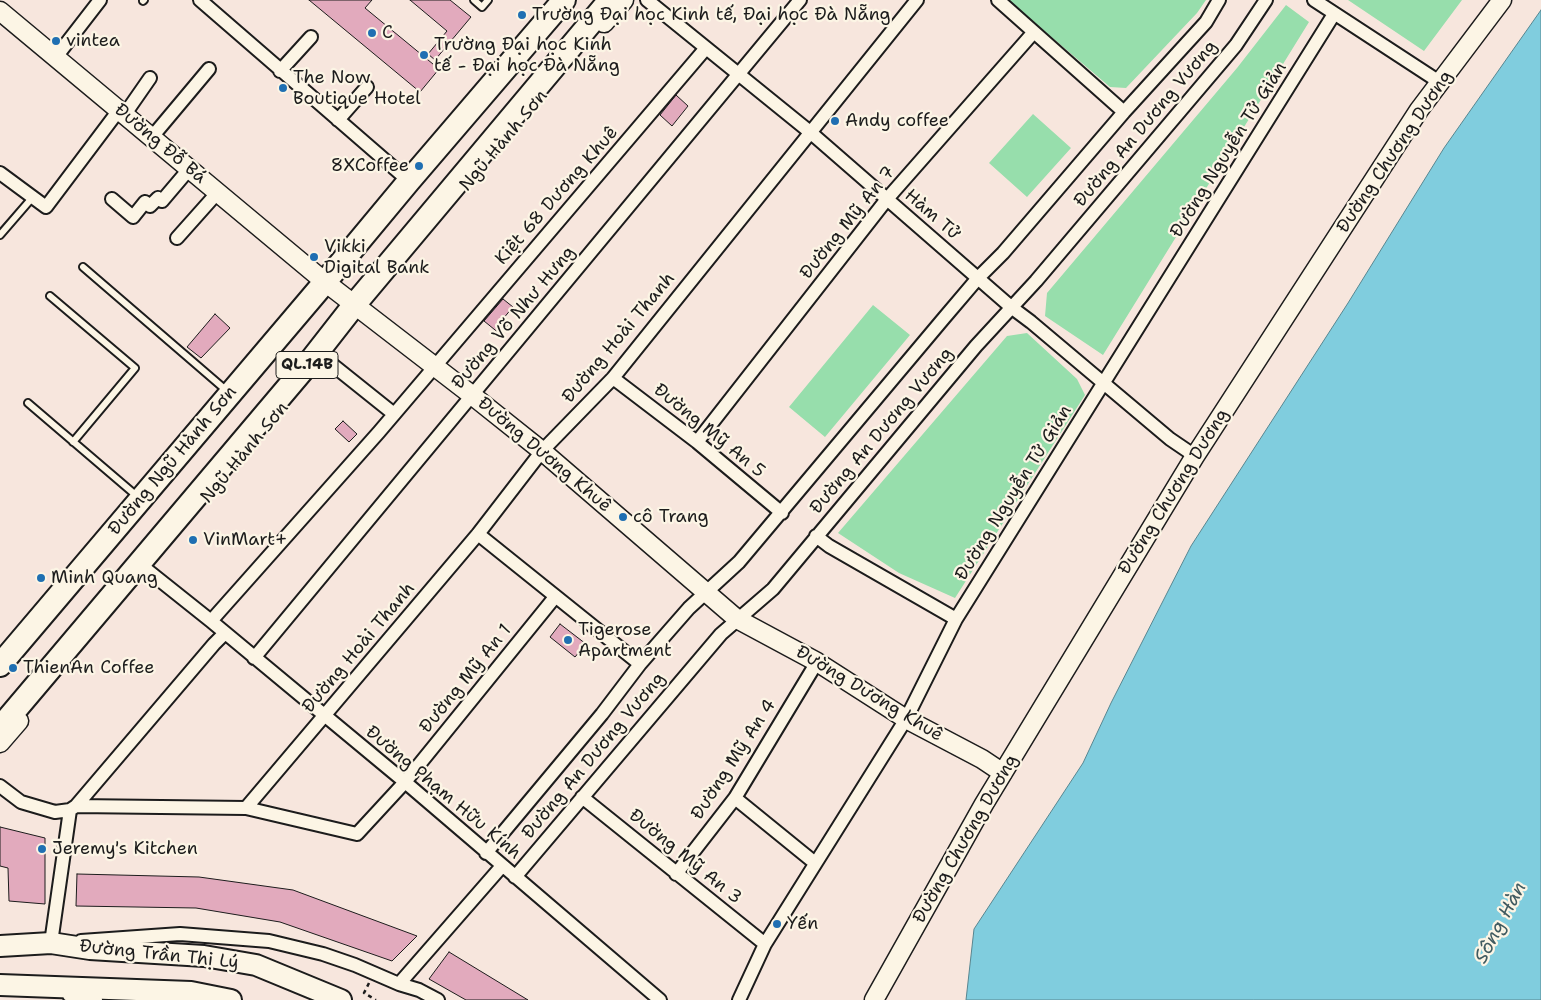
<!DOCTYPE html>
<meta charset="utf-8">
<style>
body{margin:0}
canvas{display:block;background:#f7e6dd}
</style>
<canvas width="1541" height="1000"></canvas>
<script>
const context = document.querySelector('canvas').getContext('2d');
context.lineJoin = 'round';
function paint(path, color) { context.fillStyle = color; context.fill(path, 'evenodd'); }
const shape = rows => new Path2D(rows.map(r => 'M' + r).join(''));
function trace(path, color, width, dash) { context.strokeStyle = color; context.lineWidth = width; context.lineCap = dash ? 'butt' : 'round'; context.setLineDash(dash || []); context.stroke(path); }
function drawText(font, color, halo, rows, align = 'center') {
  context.font = font + ' "Shantell Sans",sans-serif'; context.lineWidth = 4.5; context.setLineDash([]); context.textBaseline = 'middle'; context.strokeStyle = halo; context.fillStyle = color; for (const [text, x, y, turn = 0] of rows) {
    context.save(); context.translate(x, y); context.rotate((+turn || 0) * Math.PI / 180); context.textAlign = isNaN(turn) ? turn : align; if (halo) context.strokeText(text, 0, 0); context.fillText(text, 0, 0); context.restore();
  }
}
paint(shape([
 [1008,0,1206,0,1197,13,1126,88,1110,87],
 [1348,0,1462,0,1424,51],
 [1286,5,1309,22,1103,355,1045,316,1047,293,1237,68],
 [1033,114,1071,148,1027,197,989,163],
 [873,305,910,335,825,437,789,407],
 [1027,333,1077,379,1085,395,955,598,899,573,838,533,1007,336]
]), '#97deac');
const water = shape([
 [1541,10,1541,1000,966,1000,974,929,1083,763,1111,703,1191,546,1348,303,1444,148,1541,10]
]);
paint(water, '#80cdde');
trace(water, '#588690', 1);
const building = shape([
 [309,0,372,0,365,8,439,69,420,92,309,0],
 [410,0,450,0,471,17,435,60,428,54,447,31,410,0],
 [676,95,688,106,672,126,660,115,676,95],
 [503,299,513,307,502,320,508,325,500,334,484,321,503,299],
 [215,314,230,328,201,358,187,347,215,314],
 [343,421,357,434,349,442,335,429,343,421],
 [560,624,586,644,575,657,550,637,560,624],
 [0,827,45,838,45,904,9,901,8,868,0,866,0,827],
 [77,874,199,877,293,890,417,936,392,961,280,922,196,908,76,906,77,874],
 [449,952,528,1000,466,1000,429,979,449,952]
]);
paint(building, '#e2aabd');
trace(building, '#1c1c1c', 1);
const lane = shape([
 [474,0,482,7,488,0],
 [143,1,144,0],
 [0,235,32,198],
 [83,267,227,391],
 [50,296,135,368,73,442],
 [28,403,138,497]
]);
const street = shape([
 [200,0,409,181],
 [647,0,810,132,1011,307,1031,322,1170,439,1195,456],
 [998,0,1124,112],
 [1314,0,1441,83],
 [56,57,100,0],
 [280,71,311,37],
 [125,114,150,78],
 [338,120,367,87],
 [152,137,209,69],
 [0,173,46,207,119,110],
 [112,199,133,217,145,202,150,206,158,198,162,201,190,168],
 [177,238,218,192],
 [324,358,394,414],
 [613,378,697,442,782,513],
 [697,442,887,199,1033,33],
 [478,534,640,664],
 [816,536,829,546,956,619],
 [147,570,211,621,405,782,660,1000],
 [211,621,379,432,706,48],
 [254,658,800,0],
 [0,786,21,802,55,812,70,810,76,806,246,808,357,834,405,782,555,597],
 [582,797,765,944],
 [735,798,815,863],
 [76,806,214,644,225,633],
 [246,808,478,534,542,451,613,378,917,0],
 [486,853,602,714,640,664,689,608,739,562,944,318,978,278,1003,253,1124,112,1206,22,1219,0],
 [676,874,735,798,817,662],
 [515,877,721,634,773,589,976,346,1036,281,1236,45,1266,0],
 [81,941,180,934,269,941,323,954,355,965,399,984,419,990,438,1000],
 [56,942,51,943,70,810],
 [399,984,502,866],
 [69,995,96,1000],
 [739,1000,765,944,906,719,956,619,1334,14]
]);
const secondary = shape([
 [0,11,325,282,473,396,542,451,737,619,817,662,906,719,982,759,1003,773],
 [604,23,624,0],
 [0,743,19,721],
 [874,1000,984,804,1195,456,1419,110,1502,0]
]);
const primary = shape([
 [0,946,51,943,90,949,204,956,256,965,341,1000],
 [0,985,191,992,231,1000]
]);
const highway = shape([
 [0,665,325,282,409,181,564,0],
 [0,728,312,359,355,304,610,0]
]);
trace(lane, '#1c1c1c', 10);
trace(street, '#1c1c1c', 16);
trace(secondary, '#1c1c1c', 21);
trace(primary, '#1c1c1c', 24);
trace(highway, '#1c1c1c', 26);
trace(shape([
 [369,983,364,993,376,1000]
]), '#1c1c1c', 2.5, [4, 4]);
trace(lane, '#fcf5e5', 6);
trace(street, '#fcf5e5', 12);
trace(secondary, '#fcf5e5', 18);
trace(primary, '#fcf5e5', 20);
trace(highway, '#fcf5e5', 22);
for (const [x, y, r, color] of [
 [522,15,5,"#1f6fb2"],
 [372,33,5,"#1f6fb2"],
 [56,41,5,"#1f6fb2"],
 [424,55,5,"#1f6fb2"],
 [283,88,5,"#1f6fb2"],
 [835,121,5,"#1f6fb2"],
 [419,166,5,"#1f6fb2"],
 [314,257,5,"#1f6fb2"],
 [623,517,5,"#1f6fb2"],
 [193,540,5,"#1f6fb2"],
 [41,578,5,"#1f6fb2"],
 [568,640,5,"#1f6fb2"],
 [13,668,5,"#1f6fb2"],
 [42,849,5,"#1f6fb2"],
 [777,924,5,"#1f6fb2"]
]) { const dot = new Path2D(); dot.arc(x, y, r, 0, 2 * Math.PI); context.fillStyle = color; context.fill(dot); trace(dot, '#fcf5e5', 2); }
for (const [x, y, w] of [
 [307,365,62]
]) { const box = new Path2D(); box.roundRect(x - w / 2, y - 13.5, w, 27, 4); context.fillStyle = '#fcf5e5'; context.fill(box); trace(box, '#1c1c1c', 1); }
drawText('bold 16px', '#1c1c1c', null, [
 ["QL.14B",307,365]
]);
drawText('18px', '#1c1c1c', '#fcf5e5', [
 ["Trường Đại học Kinh tế, Đại học Đà Nẵng",532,15],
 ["C",382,33],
 ["vintea",66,41],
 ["Trường Đại học Kinh",434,45],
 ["tế - Đại học Đà Nẵng",434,66],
 ["The Now",293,78],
 ["Boutique Hotel",293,99],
 ["Andy coffee",845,121],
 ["8XCoffee",409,166,"right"],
 ["Vikki",324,247],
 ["Digital Bank",324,268],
 ["cô Trang",633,517],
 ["VinMart+",203,540],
 ["Minh Quang",51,578],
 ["Tigerose",578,630],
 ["Apartment",578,651],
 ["ThienAn Coffee",23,668],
 ["Jeremy's Kitchen",52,849],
 ["Yến",787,924]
], 'left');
drawText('18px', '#1c1c1c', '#fcf5e5', [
 ["Đường An Dương Vương",1146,124,-50],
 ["Ngũ Hành Sơn",504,141,-50],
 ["Đường Đỗ Bá",160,144,40],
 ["Đường Nguyễn Tử Giản",1229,150,-58],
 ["Đường Chương Dương",1395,152,-56],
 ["Kiệt 68 Dương Khuê",557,196,-49],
 ["Hàm Tử",932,215,41],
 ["Đường Mỹ An 7",848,223,-51],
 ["Đường Võ Như Hưng",514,318,-50],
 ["Đường Hoài Thanh",619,338,-50],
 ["Đường Mỹ An 5",709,431,39],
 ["Đường An Dương Vương",882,431,-50],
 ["Ngũ Hành Sơn",245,453,-50],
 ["Đường Dương Khuê",544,455,40],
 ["Đường Ngũ Hành Sơn",173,461,-50],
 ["Đường Chương Dương",1174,492,-58],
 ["Đường Nguyễn Tử Giản",1014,493,-58],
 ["Đường Hoài Thanh",359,648,-50],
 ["Đường Mỹ An 1",466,679,-51],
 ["Đường Dương Khuê",869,694,31],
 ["Đường An Dương Vương",594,756,-50],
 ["Đường Mỹ An 4",734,760,-57],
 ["Đường Phạm Hữu Kính",443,793,40],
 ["Đường Chương Dương",966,839,-60],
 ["Đường Mỹ An 3",685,857,39],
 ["Đường Trần Thị Lý",159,955,6]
]);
drawText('italic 19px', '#3f5a60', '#fcf5e5', [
 ["Sông Hàn",1501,923,-62]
]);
</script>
